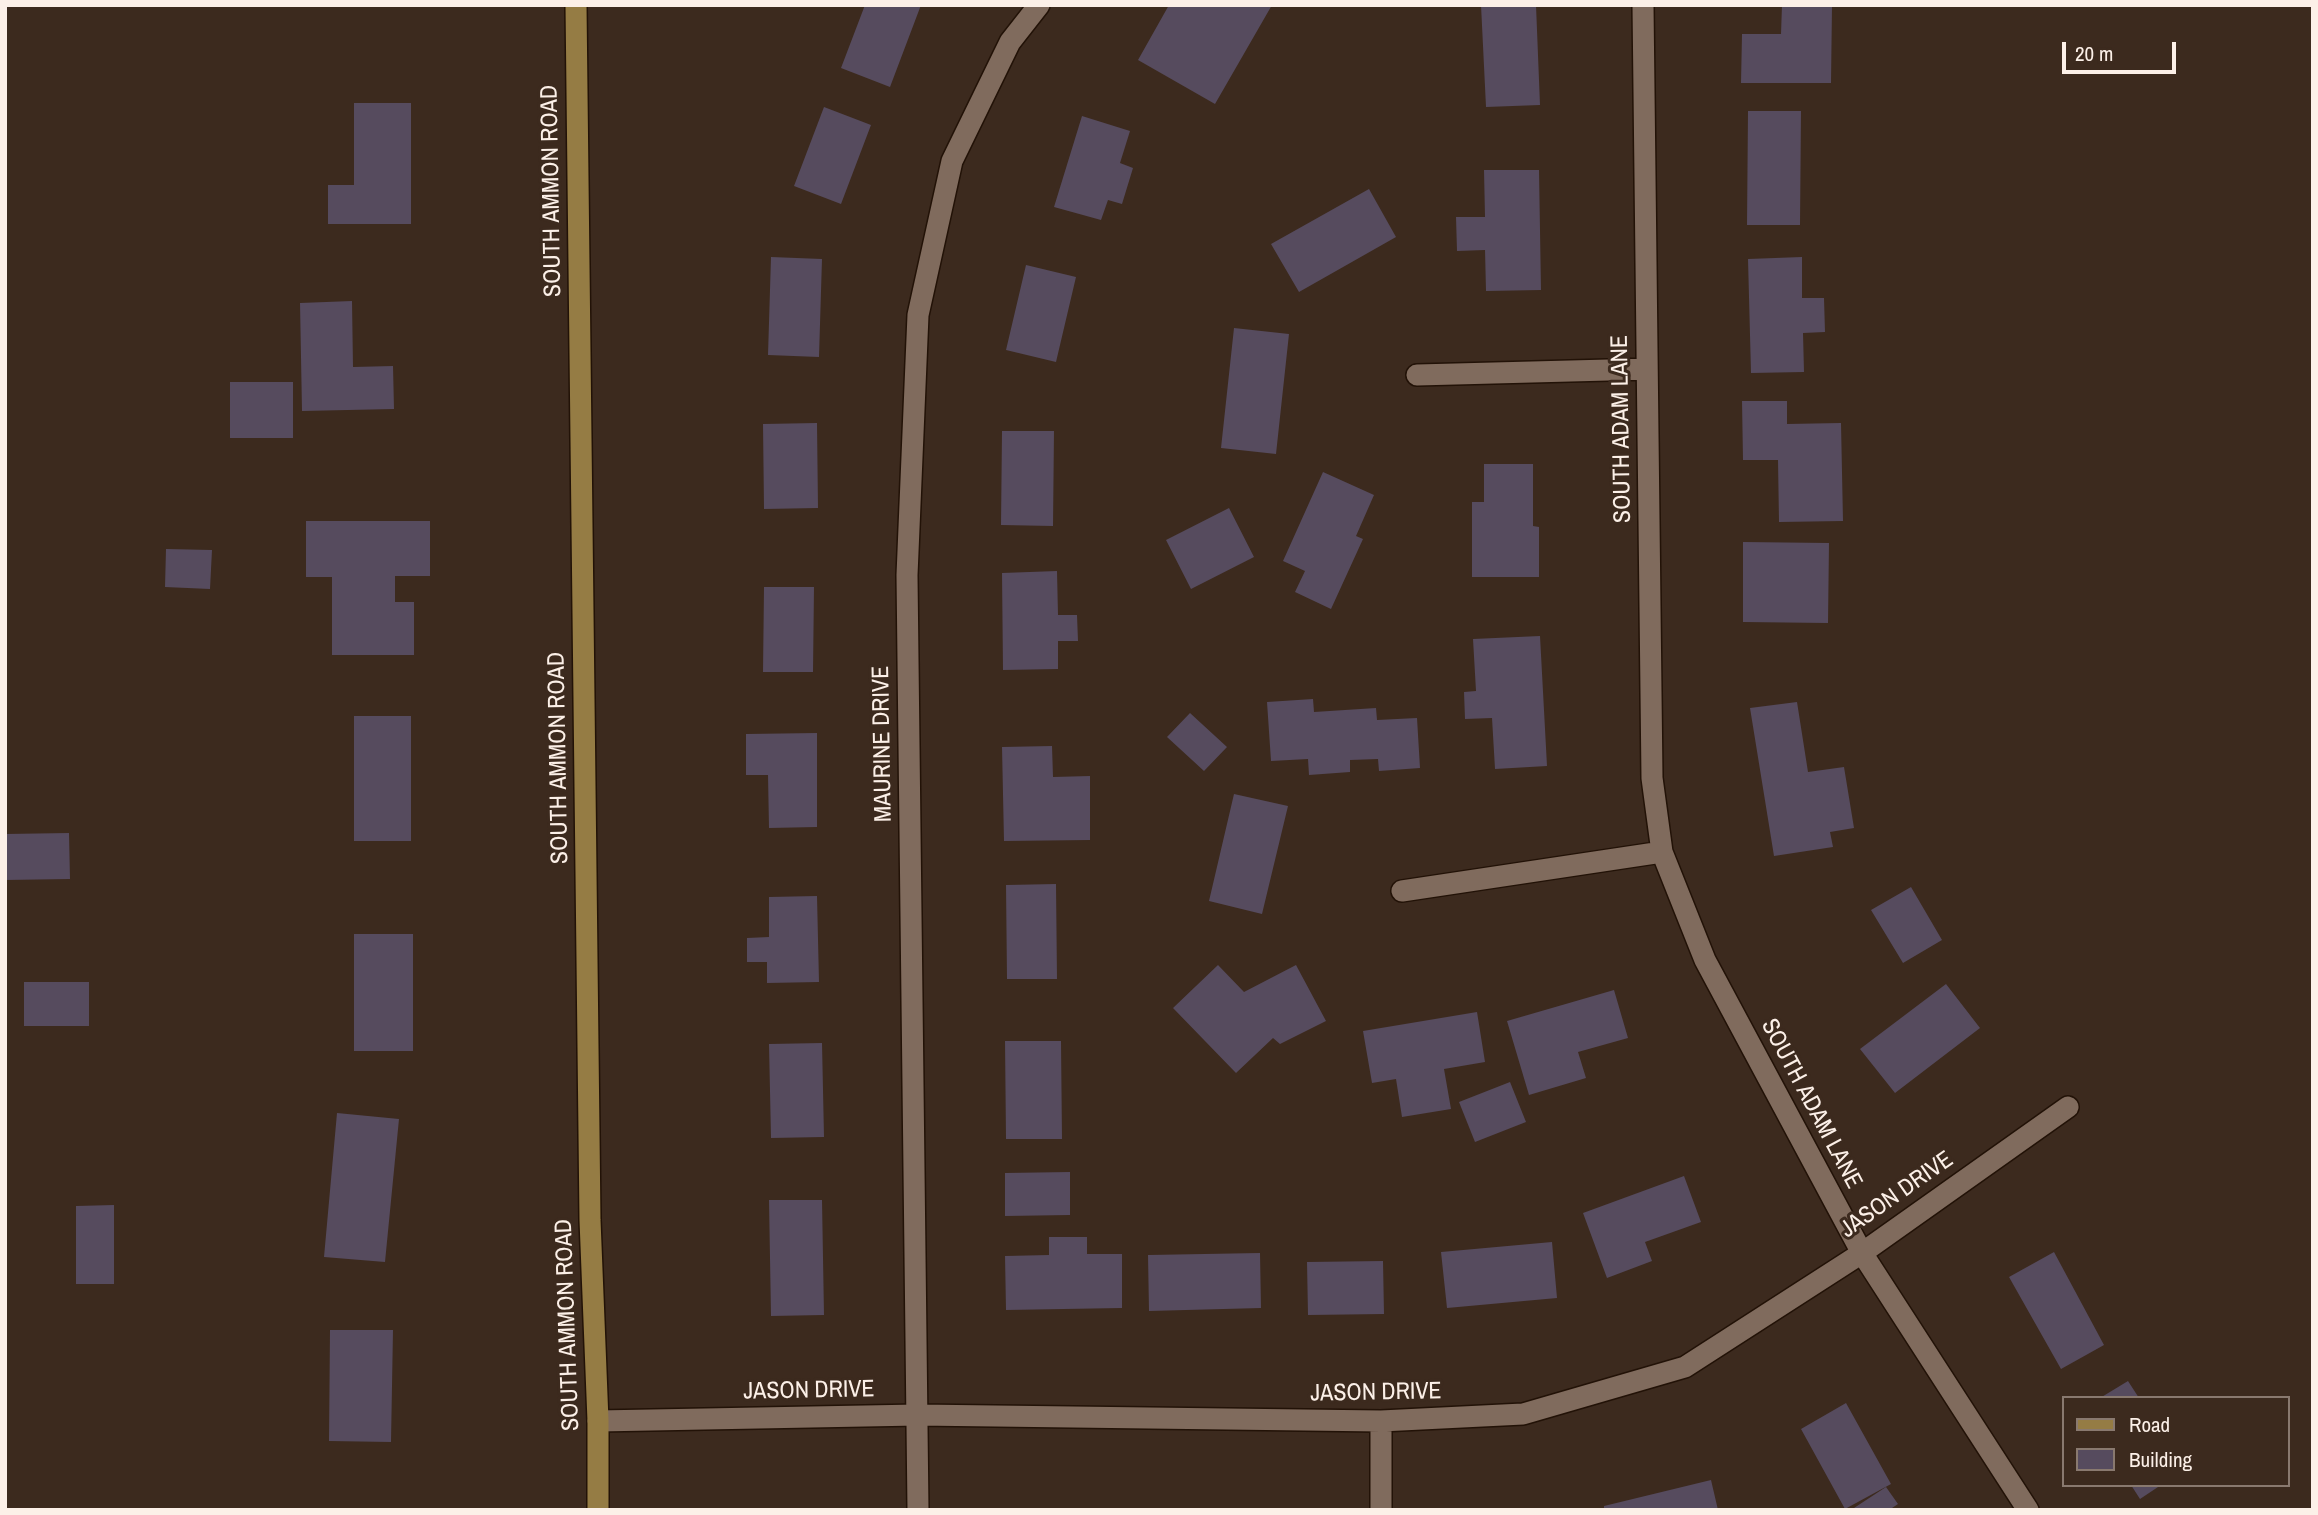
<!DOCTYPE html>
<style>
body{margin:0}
#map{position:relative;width:2318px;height:1515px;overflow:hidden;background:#3c2a1e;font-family:"Archivo Narrow",sans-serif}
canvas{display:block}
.frame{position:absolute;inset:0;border:7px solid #fcf0e8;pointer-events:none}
.legend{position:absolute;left:2062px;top:1396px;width:228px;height:91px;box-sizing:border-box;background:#3c2a1e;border:2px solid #89796f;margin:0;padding:9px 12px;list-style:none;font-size:21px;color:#fcf0e8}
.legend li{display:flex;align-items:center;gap:14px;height:35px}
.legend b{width:35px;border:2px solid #89796f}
.scale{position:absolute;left:2062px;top:42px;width:114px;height:32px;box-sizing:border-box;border:4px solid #fcf0e8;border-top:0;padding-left:9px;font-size:21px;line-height:24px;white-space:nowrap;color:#fcf0e8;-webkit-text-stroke:5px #3c2a1e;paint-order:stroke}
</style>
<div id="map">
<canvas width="2318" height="1515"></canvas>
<div class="frame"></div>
<ul class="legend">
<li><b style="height:9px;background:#957c44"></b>Road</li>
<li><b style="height:19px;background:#564b5e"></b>Building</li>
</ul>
<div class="scale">20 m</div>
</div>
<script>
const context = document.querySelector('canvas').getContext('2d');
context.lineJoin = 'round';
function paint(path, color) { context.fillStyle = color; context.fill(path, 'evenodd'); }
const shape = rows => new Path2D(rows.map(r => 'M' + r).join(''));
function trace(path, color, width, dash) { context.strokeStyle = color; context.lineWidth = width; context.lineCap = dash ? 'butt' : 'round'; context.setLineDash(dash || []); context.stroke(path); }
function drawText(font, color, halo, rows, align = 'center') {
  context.font = font + ' "Archivo Narrow",sans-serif'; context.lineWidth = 6; context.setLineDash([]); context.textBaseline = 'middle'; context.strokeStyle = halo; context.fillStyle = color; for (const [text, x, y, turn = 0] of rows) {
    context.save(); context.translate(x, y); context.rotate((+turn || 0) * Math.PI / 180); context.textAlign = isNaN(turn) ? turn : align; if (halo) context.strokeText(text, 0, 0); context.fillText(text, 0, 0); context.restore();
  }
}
paint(shape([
 [865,5,921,5,890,87,841,68],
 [1169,5,1272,5,1215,104,1138,60],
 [1481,5,1536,5,1540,105,1486,107],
 [1782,5,1832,6,1831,83,1741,83,1742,34,1781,34],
 [354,103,411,103,411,224,328,224,328,185,354,185],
 [824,107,871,125,841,204,794,186],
 [1748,111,1801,111,1800,225,1747,225],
 [1082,116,1130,131,1120,163,1133,168,1122,204,1108,200,1101,220,1054,207],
 [1484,170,1539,170,1541,290,1486,291,1485,250,1457,251,1456,217,1485,217],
 [1369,189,1396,237,1299,292,1271,244],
 [771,257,822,259,819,357,768,355],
 [1802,257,1802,298,1824,298,1825,332,1803,333,1804,372,1751,373,1748,259],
 [1026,265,1076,277,1056,362,1006,350],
 [352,301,353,367,393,366,394,409,302,411,300,303],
 [1234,328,1289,334,1276,454,1221,448],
 [230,382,293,382,293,438,230,438],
 [1742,401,1787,401,1787,424,1841,423,1843,521,1779,522,1778,460,1743,460],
 [817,423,818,508,764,509,763,424],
 [1002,431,1054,431,1053,526,1001,525],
 [1484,464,1533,464,1533,526,1539,527,1539,577,1472,577,1472,502,1484,502],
 [1323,472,1374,495,1356,536,1363,539,1331,609,1295,592,1305,571,1283,561],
 [1229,508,1254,557,1191,589,1166,540],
 [306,521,430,521,430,576,395,576,395,602,414,602,414,655,332,655,332,577,306,577],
 [1743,542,1829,543,1828,623,1743,622],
 [166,549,212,550,210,589,165,587],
 [1057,571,1058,615,1077,615,1078,641,1058,641,1058,669,1003,670,1002,573],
 [764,587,814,587,813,672,763,672],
 [1540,636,1547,766,1495,769,1492,718,1465,719,1464,692,1476,691,1473,639],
 [1313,699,1314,712,1376,708,1377,720,1417,718,1420,768,1379,771,1378,759,1350,760,1350,772,1309,775,1308,759,1271,761,1267,702],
 [1797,702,1808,772,1844,767,1854,828,1830,832,1833,847,1774,856,1750,708],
 [1190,713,1227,747,1204,771,1167,737],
 [354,716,411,716,411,841,354,841],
 [817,733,817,827,769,828,768,775,746,775,746,734],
 [1052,746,1053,777,1090,776,1090,840,1004,841,1002,747],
 [1234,794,1288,806,1262,914,1209,901],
 [69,833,70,879,5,880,5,834],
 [1056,884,1057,979,1007,979,1006,885],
 [1911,887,1942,940,1903,963,1871,910],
 [817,896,819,982,767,983,767,962,747,962,747,938,769,937,769,897],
 [354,934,413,934,413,1051,354,1051],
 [1218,965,1244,992,1296,965,1326,1021,1280,1044,1273,1038,1236,1073,1173,1008],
 [24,982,89,982,89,1026,24,1026],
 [1946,984,1980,1028,1895,1093,1860,1049],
 [1614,990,1628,1038,1578,1052,1586,1078,1529,1095,1507,1021],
 [1477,1012,1485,1062,1444,1069,1451,1109,1402,1117,1396,1079,1372,1083,1363,1031],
 [1005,1041,1061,1041,1062,1139,1006,1139],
 [822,1043,824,1137,771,1138,769,1044],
 [1510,1082,1526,1122,1475,1142,1459,1102],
 [337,1113,399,1119,385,1262,324,1257],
 [1070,1172,1070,1215,1005,1216,1005,1173],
 [1684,1176,1701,1222,1645,1242,1652,1261,1607,1278,1583,1213],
 [769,1200,822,1200,824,1315,771,1316],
 [114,1205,114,1284,76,1284,76,1206],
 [1049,1237,1087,1237,1087,1254,1122,1254,1122,1308,1006,1310,1005,1256,1049,1255],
 [1552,1242,1557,1298,1447,1308,1441,1252],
 [2054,1252,2104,1345,2061,1369,2009,1277],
 [1260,1253,1261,1308,1149,1311,1148,1255],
 [1383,1261,1384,1314,1308,1315,1307,1262],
 [330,1330,393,1330,391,1442,329,1441],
 [2128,1381,2139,1398,2100,1398],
 [1846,1403,1891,1484,1845,1509,1801,1429],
 [1711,1480,1718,1510,1604,1510,1604,1506],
 [2131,1485,2161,1485,2140,1499],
 [1886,1487,1898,1504,1889,1510,1855,1510,1854,1508]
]), '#564b5e');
const street = shape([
 [1643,5,1652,778,1662,852,1705,960,1862,1253,2028,1510],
 [1417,375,1647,369],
 [1402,891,1662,852],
 [598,1421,918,1415,1381,1421,1523,1414,1685,1367,1862,1253,2068,1107],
 [1381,1421,1381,1510],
 [918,1510,907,575,918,315,952,161,1010,42,1039,5]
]);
const secondary = shape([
 [576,5,590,1220,598,1421,598,1510]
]);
trace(street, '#221207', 24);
trace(secondary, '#221207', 24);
trace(street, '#806b5d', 21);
trace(secondary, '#957c44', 21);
drawText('24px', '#fcf0e8', '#3c2a1e', [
 ["SOUTH AMMON ROAD",552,191,-91],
 ["SOUTH ADAM LANE",1622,429,-91],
 ["MAURINE DRIVE",883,744,-91],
 ["SOUTH AMMON ROAD",559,758,-91],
 ["SOUTH ADAM LANE",1811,1104,62],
 ["JASON DRIVE",1897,1195,-35],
 ["SOUTH AMMON ROAD",568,1325,-92],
 ["JASON DRIVE",809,1391,-1],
 ["JASON DRIVE",1376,1393,-1]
]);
</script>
